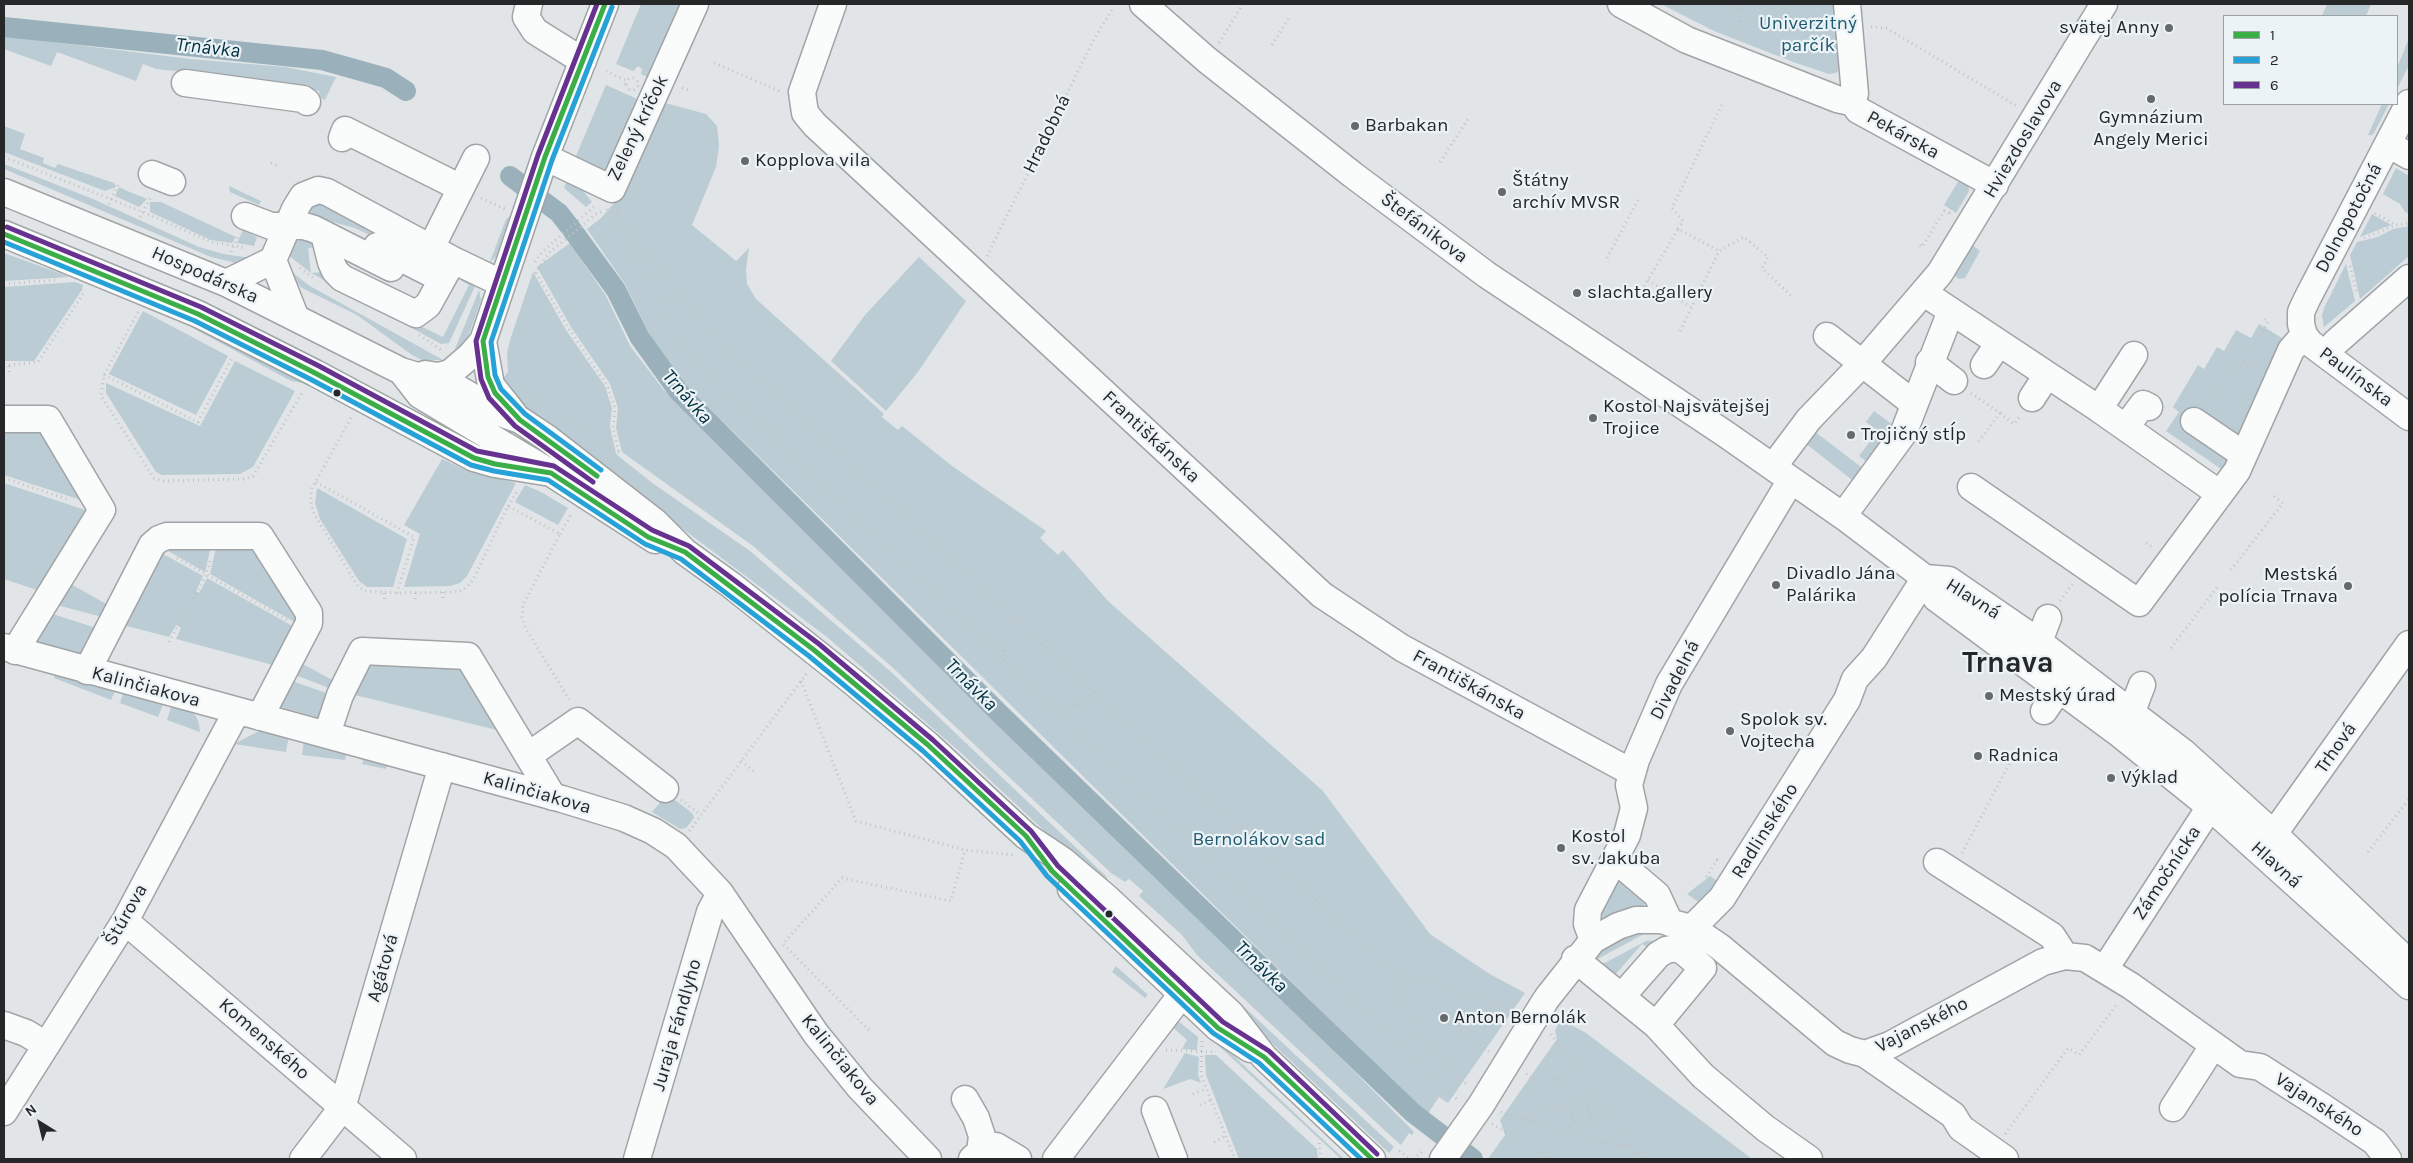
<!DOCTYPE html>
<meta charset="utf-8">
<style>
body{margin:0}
#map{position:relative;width:2413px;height:1163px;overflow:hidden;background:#e1e5e7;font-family:Karla,sans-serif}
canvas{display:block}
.frame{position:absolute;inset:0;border:5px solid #252729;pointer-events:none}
.legend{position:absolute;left:2223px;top:15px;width:175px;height:90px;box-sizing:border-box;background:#ecf3f6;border:1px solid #9ca1a4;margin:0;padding:6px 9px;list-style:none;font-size:15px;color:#252729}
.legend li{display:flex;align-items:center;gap:10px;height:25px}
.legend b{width:25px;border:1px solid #9ca1a4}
.north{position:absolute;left:15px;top:1098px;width:50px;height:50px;-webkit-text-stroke:4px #ecf3f6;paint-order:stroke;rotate:324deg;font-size:14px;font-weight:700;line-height:20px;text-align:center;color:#252729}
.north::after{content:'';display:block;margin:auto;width:18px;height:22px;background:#252729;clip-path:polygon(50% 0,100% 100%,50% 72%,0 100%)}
</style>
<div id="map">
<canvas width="2413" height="1163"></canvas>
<div class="frame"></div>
<ul class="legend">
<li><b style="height:6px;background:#3bae48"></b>1</li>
<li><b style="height:6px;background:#26a2d8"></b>2</li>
<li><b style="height:6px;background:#66318f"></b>6</li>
</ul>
<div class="north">N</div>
</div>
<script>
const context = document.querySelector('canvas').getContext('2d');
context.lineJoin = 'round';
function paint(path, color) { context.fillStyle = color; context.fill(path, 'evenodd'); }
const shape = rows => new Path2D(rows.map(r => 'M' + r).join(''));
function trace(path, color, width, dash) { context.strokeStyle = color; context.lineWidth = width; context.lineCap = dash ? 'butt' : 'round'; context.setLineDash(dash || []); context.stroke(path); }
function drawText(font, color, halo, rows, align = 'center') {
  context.font = font + ' Karla,sans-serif'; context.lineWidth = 4.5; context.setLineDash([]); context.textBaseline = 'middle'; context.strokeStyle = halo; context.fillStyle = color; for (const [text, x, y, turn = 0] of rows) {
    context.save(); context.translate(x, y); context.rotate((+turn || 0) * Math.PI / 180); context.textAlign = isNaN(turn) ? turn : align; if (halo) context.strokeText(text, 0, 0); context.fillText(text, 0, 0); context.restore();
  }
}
paint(shape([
 [641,4,687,4,654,80,641,74,642,69,638,66,633,71,616,64],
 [1661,4,1835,4,1841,68,1836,73,1829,74,1796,63,1714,31],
 [2327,4,2371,4,2366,16,2322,16],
 [4,36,190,59,285,67,336,77,325,100,321,98,319,91,265,80,156,69,143,64,136,81,57,52,51,66,4,49],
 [2409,38,2409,65,2397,89,2397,68],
 [606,85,644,102,607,177,573,163],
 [665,103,706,114,717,126,719,146,716,167,692,225,736,261,749,248,746,269,747,284,756,299,884,414,882,417,898,430,902,426,952,466,1046,531,1040,538,1058,555,1063,550,1108,601,1322,790,1430,934,1488,973,1525,993,1448,1103,1439,1097,1427,1115,683,382,651,337,625,284,587,229,601,218,626,190],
 [2382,104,2389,104,2374,133,2372,135,2368,135],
 [4,126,25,134,20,149,44,158,43,163,55,168,58,164,114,183,116,187,105,191,4,152],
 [4,164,93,199,199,247,223,254,251,258,236,263,211,257,4,169],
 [2396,168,2409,176,2409,214,2405,212,2400,204,2383,194],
 [1959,180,1968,185,1969,191,1956,213,1944,205],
 [567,181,583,191,592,202,586,207,564,188],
 [229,186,261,201,259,205,230,192],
 [119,187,125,190,147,199,139,207,115,196],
 [150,202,161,202,236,237,232,243,211,240,150,212],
 [315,203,325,204,431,265,355,228,314,217,309,210],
 [2372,214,2391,225,2360,237],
 [510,216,496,257,490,262,506,219],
 [2409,226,2409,256,2360,299,2350,255,2357,242,2378,237,2393,229],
 [243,230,257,237,254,246,237,243],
 [306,239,319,247,308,248,311,273,324,272,332,283,443,337,469,285,456,278,462,277,476,284,449,343,441,344,311,273,288,255,292,245,298,240],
 [570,243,606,296,630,346,663,389,1352,1069,1414,1132,1412,1135,1409,1133,1401,1145,1393,1138,1197,955,1182,935,1139,896,1143,891,1129,879,1125,882,1111,873,892,667,753,546,622,452,616,428,618,408,610,384,571,327,537,267],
 [1971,244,1980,251,1965,278,1959,279,1952,274],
 [4,253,59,273,69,277,4,281],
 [919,257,966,301,918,372,886,411,831,361,865,315],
 [2346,264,2355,301,2324,327,2322,316,2324,308],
 [289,270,310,286,443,360,422,360,412,355,357,315,302,288,294,280],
 [533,272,566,330,605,386,612,408,610,427,616,454,651,482,750,551,821,612,890,671,1106,876,1108,881,1089,870,1067,852,959,751,827,637,512,401,496,380,505,376,508,372,507,353,511,337],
 [75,282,83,285,82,290,34,361,4,361,4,287],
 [479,290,481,300,467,340,458,350,455,349],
 [152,302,308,384,291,381,152,306],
 [143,311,228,356,196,415,109,374],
 [2259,324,2285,340,2244,440,2221,469,2166,431,2179,412,2173,407,2198,365,2204,369,2217,347,2224,351,2236,330,2251,338],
 [235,361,295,391,253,467,240,474,162,475,156,472,106,393,106,383,200,426],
 [1874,411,1897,428,1870,464,1859,456,1878,431,1866,422],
 [4,430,44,431,90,503,4,475],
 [1814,431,1865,470,1856,483,1805,443],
 [442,459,468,471,516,483,467,576,460,583,450,586,404,587,420,534,404,525],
 [4,483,94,513,43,592,4,579],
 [525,485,541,492,568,508,558,525,515,502],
 [317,488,407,539,393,587,367,587,359,581,320,519,315,503],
 [212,542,205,572,161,547],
 [217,543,252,544,297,615,298,624,210,574],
 [158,551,203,576,196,591,199,593,207,578,296,628,273,665,176,639,181,628,176,625,169,637,119,624],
 [69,583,108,605,102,617,57,605],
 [53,614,96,628,83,654,80,655,36,643,34,639],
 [299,662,338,683,334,690,293,674],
 [460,662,505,732,347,693,362,663],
 [56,672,116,689,111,700,54,678],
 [289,680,332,695,324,719,276,706],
 [124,691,164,702,158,717,120,703],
 [172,704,189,710,196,716,199,724,200,732,167,720],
 [261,730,289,734,286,752,234,744],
 [304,739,347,751,345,760,302,755],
 [365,755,388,761,386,769,362,764],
 [667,794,692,813,694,818,686,828,680,829,652,812],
 [1710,876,1720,883,1700,903,1687,894],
 [1615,880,1622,880,1645,899,1645,904,1641,908,1605,918,1600,917,1598,914],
 [1643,931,1644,934,1592,962,1595,953,1621,936],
 [1662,940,1650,950,1642,944,1615,975,1601,965,1646,941],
 [1192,960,1194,960,1394,1147,1389,1153,1210,985],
 [1116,966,1147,994,1147,996,1145,998,1112,972],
 [1560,1019,1586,1033,1752,1159,1488,1159,1505,1135,1500,1120,1557,1039,1555,1031],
 [1178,1021,1198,1037,1197,1050,1182,1049,1187,1040,1169,1024],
 [1208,1032,1344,1159,1341,1159,1206,1034],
 [1185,1053,1199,1057,1198,1074,1201,1083,1190,1079,1163,1089],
 [1205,1055,1216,1055,1317,1149,1318,1159,1239,1159,1206,1075]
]), '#bbccd4');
trace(shape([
 [4,27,322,60,386,78,406,91],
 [510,176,559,213,573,231,616,290,640,338,678,391,997,711,1341,1044,1413,1113,1473,1159]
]), '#9ab1bb', 20);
const minor = shape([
 [529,4,526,17,535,31,583,61],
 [833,4,802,92,805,113,815,125,1322,595,1402,648,1631,772],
 [1143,4,1207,60,1353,175,1487,275,1724,433,1843,516,1925,578,1936,598,2117,732,2210,807,2409,986],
 [1621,4,1687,40,1837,99,1846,101,1851,99],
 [1847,4,1855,94,1851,99],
 [185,83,303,99,307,102],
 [1851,99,1858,110,1995,185],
 [2409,103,2307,299,2301,312,2301,324,2304,335,2310,343,2409,417],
 [342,138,345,130,461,188],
 [2388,144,2409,156],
 [545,157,612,189,695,4],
 [152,174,172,182],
 [4,192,226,283,401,371,457,388,500,413,520,420,547,438,655,522,685,552,731,585,853,682,928,745,1026,836,1062,860,1107,898,1231,1014,1264,1057,1372,1159],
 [245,216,271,226,304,226,314,229,391,268],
 [4,234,198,314,315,373,474,458,495,464,551,473],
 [324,234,331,262,335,271,342,278,416,314,428,305,453,260],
 [377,246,442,279],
 [431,248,476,158],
 [226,283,273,260],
 [1924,293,2099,409,2220,494],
 [295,316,273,260,295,209,303,196,318,190,327,192,453,260,501,283],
 [1827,336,1913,403],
 [483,341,491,385,514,414],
 [2335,343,2409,278],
 [1929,362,1954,381],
 [1984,365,1999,343],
 [402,372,420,395,551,473,655,540],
 [425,374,438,376,450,373,471,355,483,341,545,157,605,4],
 [2032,398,2047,375],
 [2099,409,2134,355],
 [4,419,48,419,102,510,15,651],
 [2194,421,2244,455],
 [2126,427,2143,404,2149,407],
 [1773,467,1809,419,1862,364,1940,273,2104,4],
 [1971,487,2139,603,2237,471,2291,350,2304,335],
 [1843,516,1903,434,1951,311],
 [1925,578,1949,580,2039,642,2183,752,2275,835,2409,963],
 [4,647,562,799,624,818,653,831,676,846,720,893,816,1034,860,1088,928,1159],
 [2030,655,2039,642,2048,618],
 [87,671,152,545,159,539,167,536,260,536,309,613,309,623,260,717],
 [2044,711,2059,689],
 [2123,724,2132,711,2142,685],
 [327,734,340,695,362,651,468,656,553,797],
 [529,755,578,721,665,789],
 [2263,849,2409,644],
 [1937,862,2052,936,2065,956],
 [1613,866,1624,867,1657,895,1670,923],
 [1071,889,1218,1028,1250,1049],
 [125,921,403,1159],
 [1692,928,1722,898,1847,700,1855,679,1874,658,1925,578],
 [1593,940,1587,924,1588,910,1627,835,1634,808,1629,785,1636,760,1669,684,1791,480],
 [2112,958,2219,793],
 [1575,959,1656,1025,1703,1076,1765,1128,1809,1159],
 [1622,996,1658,955,1666,950,1676,948,1684,952,1703,968,1656,1025],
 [1547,998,1593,940,1618,926,1636,920,1660,920,1692,928,1720,947,1835,1043,1850,1050,1865,1054,1890,1045,2043,962,2065,956,2085,958,2131,986,2240,1064,2260,1067,2321,1106,2375,1142,2388,1159],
 [4,1025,26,1033,46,1045],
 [1865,1054,1953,1115,1961,1128,2005,1159],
 [965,1099,976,1118,982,1136,980,1152],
 [2173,1108,2213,1046],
 [1155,1110,1174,1159],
 [4,1112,125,921,237,711],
 [303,1159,342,1108,442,766],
 [637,1159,710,912,720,893],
 [972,1159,980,1152,996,1146,1018,1159],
 [1056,1159,1182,994],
 [1443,1159,1481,1105,1545,1001]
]);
trace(minor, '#a1a4a6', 29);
trace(shape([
 [1728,4,1740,11,1742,4],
 [1782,4,1829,64],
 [1740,11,1742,38],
 [1871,27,1886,28,2017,106],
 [1219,43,1243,4],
 [1272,45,1289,18],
 [714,63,782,92],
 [606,71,627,81],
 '626 84a6 6 0 1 1 12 0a6 6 0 1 1-12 0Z',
 [682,88,691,91],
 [4,157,143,212,212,242,246,248],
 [1440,162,1470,116],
 [271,163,279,166],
 [481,198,505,209],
 [109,204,119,183],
 [607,209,680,341,703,370,1458,1100],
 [617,209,621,221,661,269,715,338,1388,968,1514,1010],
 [2375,213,2395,225],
 [140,217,151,197],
 [1678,229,1683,221,1672,208,1723,102],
 [2364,238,2396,225,2409,223],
 [1920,245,1922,247,1944,211,1949,213,1947,216],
 [231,252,238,237],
 [987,256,1094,39,1113,8],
 [1607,258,1638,200],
 [535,262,542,252,596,205],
 [2350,266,2357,294],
 [300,268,315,279],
 [535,273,550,252,595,215,604,210],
 [536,273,569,329,607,385,615,408,613,428,619,453],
 [1648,280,1691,307],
 [4,284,56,280],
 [1639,295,1678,229,1719,251],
 [138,312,104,375,101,396,154,478,163,481,244,479,253,476,303,391],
 [1680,331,1719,251,1744,237,1768,257,1762,268,1792,297],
 [419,335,443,351],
 [4,366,38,362,85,291],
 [9,366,9,376],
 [2240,367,2259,369],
 [104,375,198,422,233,356],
 [526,392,619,453],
 [1971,393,2000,413,1977,444],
 [2206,402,2230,366,2240,367,2268,322,2263,318],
 [2000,413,2014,424,2021,415],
 [351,418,311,490,311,502,314,514,358,586,365,591,397,593,459,592,468,586,474,578,508,506,560,534,523,605,522,617,526,629,570,701],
 [769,436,792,411],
 [4,478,70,500],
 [316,482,414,537,397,593],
 [508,506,518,490],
 [560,534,572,513],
 [2146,543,2154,548],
 [177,558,287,620],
 [2231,570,2283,503,2271,494],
 [443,592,443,601],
 [384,593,385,603],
 [415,593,415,602],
 [2060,601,2074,582],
 [169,642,206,575,211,558],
 [2171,648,2218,586],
 [1004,661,1006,629,1014,617],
 [801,681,856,821,965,850,1014,855],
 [1053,708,1083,704,1094,692],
 [741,761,755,772],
 [681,800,701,815],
 [689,831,807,673],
 [2368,852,2409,799],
 [1962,853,2014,755],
 [1706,877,1717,860,1719,862],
 [1389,968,1421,1039,1468,1086],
 [1444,1018,1490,1052],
 [869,1030,783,944,842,878,951,901,965,850],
 [1551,1034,1622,1132,1630,1147],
 [1202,1041,1201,1075,1235,1159],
 [1166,1050,1215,1052],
 [1526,1074,1537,1083],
 [1559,1080,1571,1062],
 [1193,1094,1206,1089],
 [1200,1105,1211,1100],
 [1587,1105,1595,1095],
 [1501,1112,1611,1145,1630,1147,1647,1159],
 [1571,1114,1579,1104,1583,1103,1587,1105,1592,1117,1588,1123,1578,1124,1571,1120,1571,1114,1559,1106,1549,1109,1539,1106,1536,1102,1533,1092,1537,1083,1546,1077,1557,1078,1564,1086,1566,1095,1579,1104],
 [1528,1121,1539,1106],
 [1492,1124,1530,1145,1549,1159],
 [1567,1132,1574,1123],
 [2005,1134,2068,1048,2079,1055,2118,1003],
 [1214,1142,1225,1136],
 [1319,1143,1321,1159],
 [1399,1151,1410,1159],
 [1413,1159,1422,1152]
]), '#c2c3c4', 3, [1, 4]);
trace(minor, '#fafbfb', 26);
trace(shape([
 [4,234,198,314,315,373,474,458,495,464,551,473,648,537,685,552,814,650,928,745,1026,836,1052,871,1218,1028,1264,1057,1372,1159],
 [597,476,520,420,495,393,488,377,483,341,545,157,605,4]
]), '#3bae48', 5);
trace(shape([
 [4,242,195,321,312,380,471,465,494,471,548,480,645,544,681,559,809,656,923,751,1020,841,1047,876,1213,1033,1259,1063,1361,1159],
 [601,470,525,414,501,389,495,375,491,342,552,160,612,7]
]), '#26a2d8', 5);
trace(shape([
 [7,227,201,307,319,366,477,451,554,466,652,530,689,546,819,644,933,740,1031,831,1058,866,1223,1022,1269,1051,1377,1154],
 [593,482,515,426,489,398,481,379,476,341,538,155,597,4]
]), '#66318f', 5);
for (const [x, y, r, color] of [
 [2169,28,5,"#676a6c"],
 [2151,99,5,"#676a6c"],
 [1355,126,5,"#676a6c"],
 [745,161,5,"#676a6c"],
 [1502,192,5,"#676a6c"],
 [1577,293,5,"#676a6c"],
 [337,393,4.5,"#252729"],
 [1593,418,5,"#676a6c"],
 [1851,435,5,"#676a6c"],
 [1776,585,5,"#676a6c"],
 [2348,586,5,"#676a6c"],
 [1989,696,5,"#676a6c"],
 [1730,731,5,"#676a6c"],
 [1978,756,5,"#676a6c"],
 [2111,778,5,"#676a6c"],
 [1561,848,5,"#676a6c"],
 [1109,914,4.5,"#252729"],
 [1444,1018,5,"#676a6c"]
]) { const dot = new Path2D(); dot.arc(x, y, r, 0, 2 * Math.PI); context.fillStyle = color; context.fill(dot); trace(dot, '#ecf3f6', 2); }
drawText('19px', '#1e5b71', '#ecf3f6', [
 ["Univerzitný",1808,24],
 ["parčík",1808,46],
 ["Bernolákov sad",1259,840]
]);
drawText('19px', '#252729', '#ecf3f6', [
 ["svätej Anny",2159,28,"right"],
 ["Gymnázium",2151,118,"center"],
 ["Angely Merici",2151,140,"center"],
 ["Barbakan",1365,126],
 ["Kopplova vila",755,161],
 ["Štátny",1512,181],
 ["archív MVSR",1512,203],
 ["slachta.gallery",1587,293],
 ["Kostol Najsvätejšej",1603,407],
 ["Trojice",1603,429],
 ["Trojičný stĺp",1861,435],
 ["Divadlo Jána",1786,574],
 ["Palárika",1786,596],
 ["Mestská",2338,575,"right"],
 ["polícia Trnava",2338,597,"right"],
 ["Mestský úrad",1999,696],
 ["Spolok sv.",1740,720],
 ["Vojtecha",1740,742],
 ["Radnica",1988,756],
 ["Výklad",2121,778],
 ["Kostol",1571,837],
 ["sv. Jakuba",1571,859],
 ["Anton Bernolák",1454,1018]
], 'left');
drawText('19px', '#252729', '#ecf3f6', [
 ["Zelený kríčok",638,128,-64],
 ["Hradobná",1047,134,-64],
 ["Pekárska",1903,135,29],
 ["Hviezdoslavova",2023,139,-59],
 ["Dolnopotočná",2349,218,-62],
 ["Štefánikova",1424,228,37],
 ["Hospodárska",205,275,24],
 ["Paulínska",2356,377,37],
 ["Františkánska",1151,437,43],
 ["Hlavná",1973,599,32],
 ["Divadelná",1675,680,-63],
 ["Františkánska",1469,685,29],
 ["Kalinčiakova",146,687,15],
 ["Trhová",2336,748,-55],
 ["Kalinčiakova",537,793,16],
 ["Radlinského",1765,831,-58],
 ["Hlavná",2276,865,42],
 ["Zámočnícka",2167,873,-57],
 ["Štúrova",126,915,-60],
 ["Agátová",383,968,-74],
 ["Juraja Fándlyho",677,1025,-74],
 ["Vajanského",1922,1025,-27],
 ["Komenského",264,1039,41],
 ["Kalinčiakova",840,1060,51],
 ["Vajanského",2319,1105,33]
]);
drawText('italic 20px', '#002f3f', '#ecf3f6', [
 ["Trnávka",208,48,6],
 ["Trnávka",687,397,49],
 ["Trnávka",971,685,45],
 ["Trnávka",1261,967,44]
]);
drawText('bold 29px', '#252729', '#ecf3f6', [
 ["Trnava",2008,664]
]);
</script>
